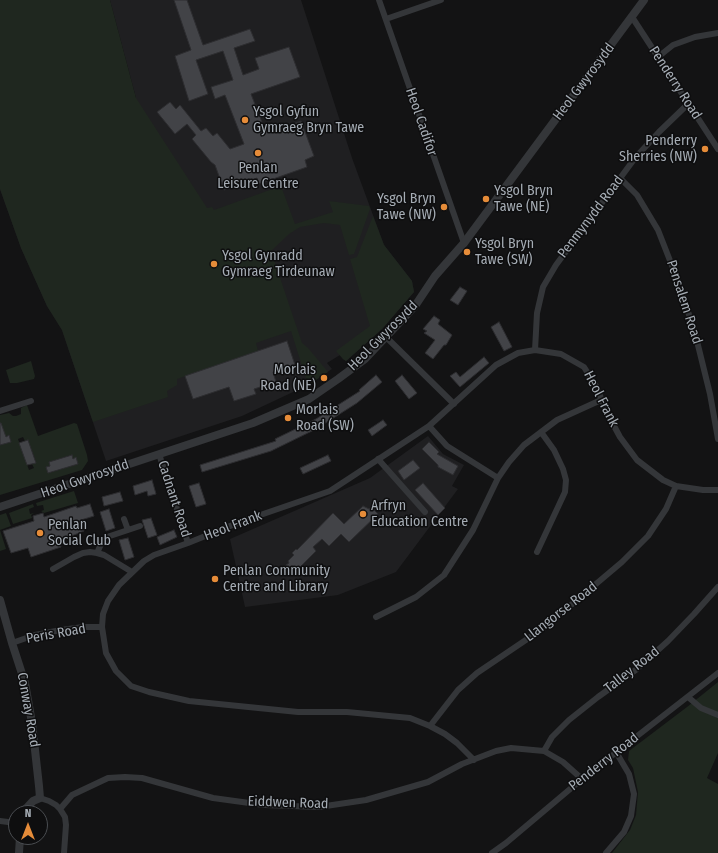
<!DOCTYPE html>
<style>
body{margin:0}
#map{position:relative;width:718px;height:853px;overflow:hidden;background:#131314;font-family:"Fira Sans Condensed",sans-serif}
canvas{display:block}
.north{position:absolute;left:8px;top:805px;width:40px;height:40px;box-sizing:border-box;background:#0e0e0f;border:1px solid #4a4d51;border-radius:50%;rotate:0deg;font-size:11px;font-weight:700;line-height:16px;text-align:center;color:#a5acb4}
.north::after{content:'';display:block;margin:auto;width:14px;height:18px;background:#e68c39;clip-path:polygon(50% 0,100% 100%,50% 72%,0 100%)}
</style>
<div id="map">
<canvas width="718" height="853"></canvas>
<div class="north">N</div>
</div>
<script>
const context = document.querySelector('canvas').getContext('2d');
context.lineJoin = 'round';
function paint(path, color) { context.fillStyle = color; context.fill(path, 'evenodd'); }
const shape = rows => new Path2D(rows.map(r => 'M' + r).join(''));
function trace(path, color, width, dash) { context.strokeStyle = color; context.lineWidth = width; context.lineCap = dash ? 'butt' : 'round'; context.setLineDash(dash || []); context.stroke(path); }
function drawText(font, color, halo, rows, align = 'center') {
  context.font = font + ' "Fira Sans Condensed",sans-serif'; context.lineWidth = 3; context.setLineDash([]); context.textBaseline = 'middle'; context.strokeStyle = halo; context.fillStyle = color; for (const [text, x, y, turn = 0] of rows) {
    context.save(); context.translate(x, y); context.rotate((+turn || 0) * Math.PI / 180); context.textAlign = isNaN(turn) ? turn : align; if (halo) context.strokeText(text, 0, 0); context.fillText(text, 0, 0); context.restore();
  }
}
paint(shape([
 [110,0,301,0,352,158,384,245,412,281,414,292,382,329,346,361,343,359,340,355,327,363,332,369,308,385,242,416,106,461,62,330,47,306,21,248,0,189,136,98],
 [428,436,443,454,464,465,452,486,458,489,396,572,338,595,245,607,230,539,370,478]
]), '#1f1f21');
paint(shape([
 [0,0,110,0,136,98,207,208,212,207,214,210,281,186,295,224,333,212,329,201,369,206,370,209,354,254,349,255,340,225,324,223,300,227,289,234,271,251,302,343,308,348,328,372,308,385,291,331,256,343,258,351,177,379,177,385,167,391,168,397,93,422,62,330,47,306,21,248,0,189],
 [373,216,384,245,412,281,414,292,382,329,346,361,343,359,336,351,370,326,350,259,357,257],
 [31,361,35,376,34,379,17,383,10,383,6,370],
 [27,405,38,436,74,423,77,424,87,455,88,461,82,470,0,495,0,445,11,441,9,435,6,437,0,434,0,415,9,413,13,416,16,416,21,414,21,408],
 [23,437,25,441,28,440,36,462,32,464,34,468,29,470,18,439],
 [71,455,73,459,76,458,78,464,49,473,46,467,50,466,49,462],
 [74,491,78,503,44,513,41,511,44,510,43,505,37,506,36,503],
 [33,504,34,507,29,509,30,514,34,513,31,515,32,518,13,524,9,513],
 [6,513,11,526,0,530,6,549,0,551,0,515],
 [718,682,718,753,707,778,718,784,718,853,612,853,630,830,636,815,638,792,633,768,628,760,629,751,687,707]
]), '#1f271f');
const building = shape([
 [174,0,187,0,203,45,250,29,255,41,234,48,243,75,259,69,255,58,289,47,300,77,251,94,265,130,283,123,285,127,301,121,314,156,305,160,307,167,259,184,257,178,224,190,215,165,211,162,192,139,196,135,187,124,175,134,157,112,170,102,176,109,180,105,201,131,206,128,213,136,217,133,230,149,244,144,225,95,215,99,211,87,233,80,223,51,196,60,208,94,189,101,175,56,191,50,174,0],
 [460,287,467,291,458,305,450,300,460,287],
 [434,316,440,320,438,324,452,335,446,345,444,345,433,359,425,353,435,340,424,333,427,331,423,329,434,316],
 [499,322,512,347,504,351,491,327,499,322],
 [287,341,295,365,273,372,276,382,254,389,256,394,234,401,229,387,193,399,185,376,287,341],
 [484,357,489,363,460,387,450,376,456,372,460,377,484,357],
 [376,375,382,382,357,403,316,429,271,451,202,472,200,465,276,441,275,439,316,419,360,391,359,390,376,375],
 [402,375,417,393,409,399,395,381,402,375],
 [383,420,387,425,372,436,368,430,383,420],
 [0,423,1,423,6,437,9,435,11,442,0,445,0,423],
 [28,440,36,463,27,465,19,443,28,440],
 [429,442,439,452,437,454,458,466,453,475,438,467,438,465,422,449,429,442],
 [72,455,73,459,76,457,78,464,48,473,46,467,50,466,49,462,72,455],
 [328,455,331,461,303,474,300,468,328,455],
 [413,460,420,468,404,480,398,471,413,460],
 [152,480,156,494,148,496,147,491,135,495,133,486,152,480],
 [199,483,206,504,196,507,189,486,199,483],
 [423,483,445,508,438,515,415,490,423,483],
 [120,492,123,501,104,506,102,497,120,492],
 [90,504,94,516,81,520,84,531,59,541,61,547,31,557,28,548,11,553,3,531,34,521,33,516,43,513,44,517,76,506,77,508,90,504],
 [363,506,369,509,371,507,378,514,349,542,341,534,329,546,322,539,313,547,316,551,294,573,286,565,289,563,288,561,294,555,292,553,296,549,297,550,333,513,344,524,363,506],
 [109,509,115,528,106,531,100,512,109,509],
 [151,518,157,535,148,538,142,520,151,518],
 [174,530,177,537,160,545,157,537,174,530],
 [128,538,134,557,125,560,119,540,128,538]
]);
paint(building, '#424347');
trace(building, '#2d2d30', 1);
trace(shape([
 [379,0,464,243],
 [632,17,718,149],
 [386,19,441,0],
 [658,57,673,45,695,37,718,33],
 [620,178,637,195,658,230,678,281,695,333,710,394,718,439],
 [386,337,454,404],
 [535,350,537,313,543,287,556,265,635,158,659,132,688,104],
 [0,411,31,401],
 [429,426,447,446,498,478],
 [159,454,188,543],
 [378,459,425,512],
 [124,519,128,530],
 [537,552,565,492,566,480,563,469,554,450,541,432],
 [97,553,102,542,107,537,140,526],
 [53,569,74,557,83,553,90,552,97,553,104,555,132,572],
 [376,617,416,597,444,575,473,530,498,478,509,462,524,445,557,420,601,400],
 [12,643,35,635,61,630,83,627,102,627],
 [688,697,701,708,718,715],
 [430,726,458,690,477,673,545,627,622,562,648,536,666,509,676,486],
 [544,751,552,737,569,720,598,697,637,669,668,641,694,614,718,587],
 [474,760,457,743,445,734,430,726,410,718,347,712,298,712,189,701,149,692,131,686,116,671,106,653,102,627,103,614,108,601,119,585,144,561,154,555,188,543,240,522,330,491,429,426,496,365,518,353,535,350,561,354,584,367,596,386,607,413,620,437,637,460,663,480,676,486,703,490,718,490],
 [40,798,49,801,56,805,60,809,65,817,66,825,64,853],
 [60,809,72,795,108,778,125,777,142,778,213,798,264,805,319,807,366,800,428,782,462,764,496,751,511,748,544,751,563,762,582,779],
 [0,821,16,823],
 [492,853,506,843,582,779,718,673],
 [606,853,624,832,631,816,634,794,629,774,616,752]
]), '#343639', 6);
trace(shape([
 [0,507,253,423,309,399,338,379,365,359,415,306,435,276,464,243,644,0],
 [0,600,12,643,25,683,32,723,39,786,40,798,33,801,22,813],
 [19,853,20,837]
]), '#343639', 8);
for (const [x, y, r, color] of [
 [245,120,4,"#e68c39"],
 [705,149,4,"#e68c39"],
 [258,153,4,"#e68c39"],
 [486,199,4,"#e68c39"],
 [444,207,4,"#e68c39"],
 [467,252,4,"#e68c39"],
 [214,264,4,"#e68c39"],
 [324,378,4,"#e68c39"],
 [288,418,4,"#e68c39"],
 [363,514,4,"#e68c39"],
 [40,533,4,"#e68c39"],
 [215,579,4,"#e68c39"]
]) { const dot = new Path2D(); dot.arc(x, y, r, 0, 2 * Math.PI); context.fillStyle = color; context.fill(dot); trace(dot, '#0e0e0f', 1.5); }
drawText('14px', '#a5acb4', '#0e0e0f', [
 ["Heol Gwyrosydd",584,82,-53],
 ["Penderry Road",675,83,57],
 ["Heol Cadifor",421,122,71],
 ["Penmynydd Road",591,217,-53],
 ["Pensalem Road",684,302,72],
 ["Heol Gwyrosydd",383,336,-45],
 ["Heol Frank",601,399,63],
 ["Heol Gwyrosydd",85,479,-19],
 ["Cadnant Road",174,499,72],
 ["Heol Frank",233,526,-21],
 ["Llangorse Road",561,612,-38],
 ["Peris Road",56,634,-10],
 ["Talley Road",632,670,-38],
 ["Conway Road",28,710,80],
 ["Penderry Road",604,762,-38],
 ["Eiddwen Road",288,803,2]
]);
drawText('14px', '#a5acb4', '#0e0e0f', [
 ["Ysgol Gyfun",253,112],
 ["Gymraeg Bryn Tawe",253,128],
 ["Penderry",697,141,"right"],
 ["Sherries (NW)",697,157,"right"],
 ["Penlan",258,168,"center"],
 ["Leisure Centre",258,184,"center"],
 ["Ysgol Bryn",494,191],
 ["Tawe (NE)",494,207],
 ["Ysgol Bryn",436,199,"right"],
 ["Tawe (NW)",436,215,"right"],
 ["Ysgol Bryn",475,244],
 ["Tawe (SW)",475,260],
 ["Ysgol Gynradd",222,256],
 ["Gymraeg Tirdeunaw",222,272],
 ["Morlais",316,370,"right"],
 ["Road (NE)",316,386,"right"],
 ["Morlais",296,410],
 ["Road (SW)",296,426],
 ["Arfryn",371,506],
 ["Education Centre",371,522],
 ["Penlan",48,525],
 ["Social Club",48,541],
 ["Penlan Community",223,571],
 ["Centre and Library",223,587]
], 'left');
</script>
